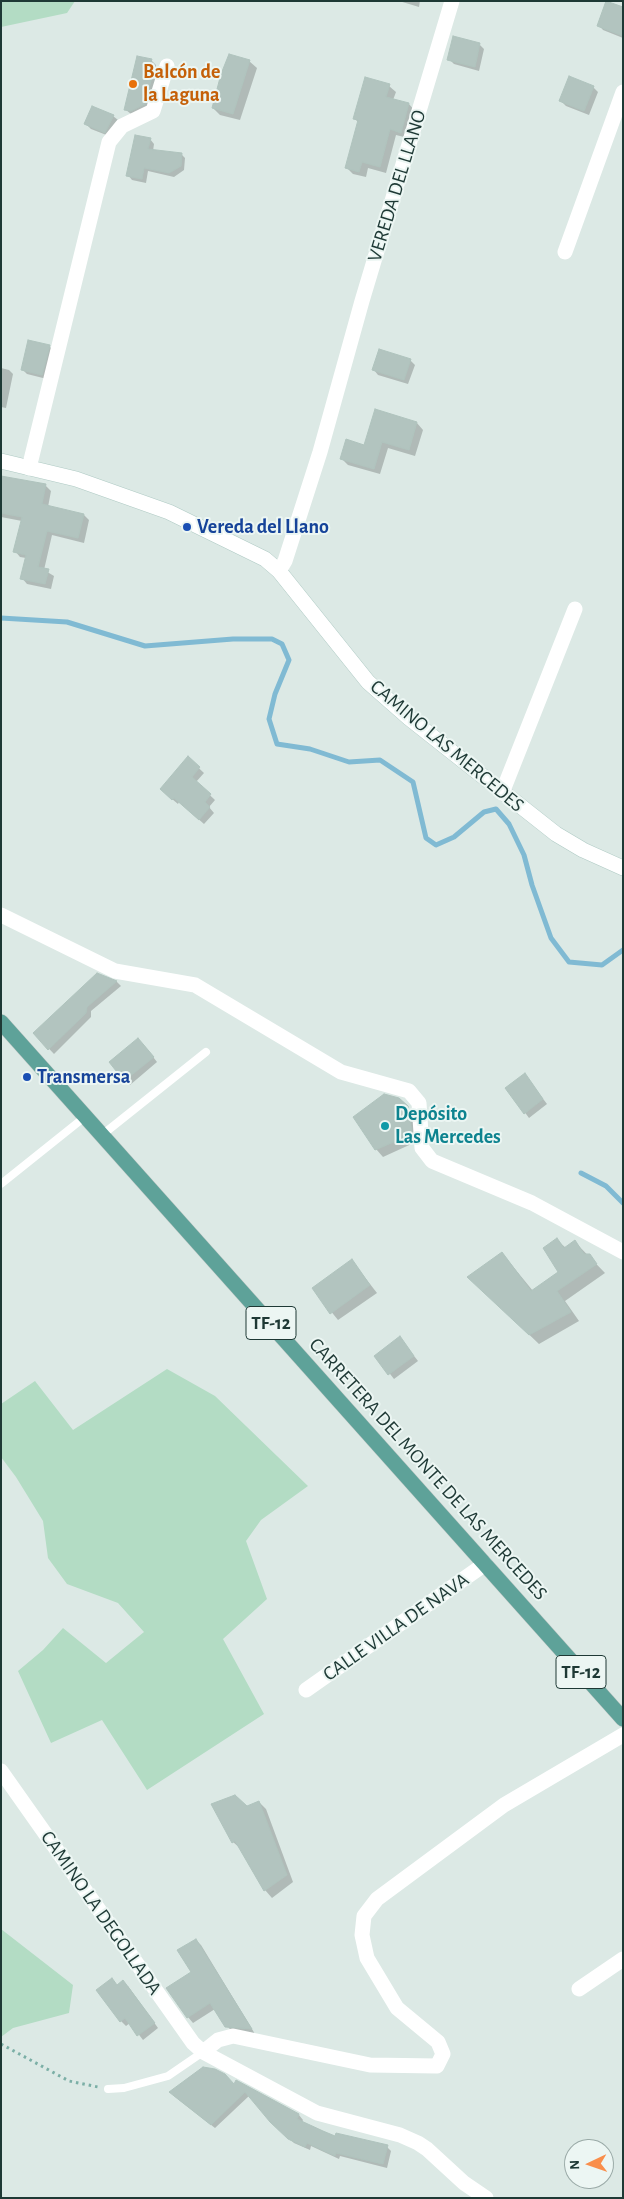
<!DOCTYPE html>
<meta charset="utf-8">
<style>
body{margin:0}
#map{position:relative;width:624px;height:2199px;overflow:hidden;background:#dce9e5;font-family:"Alegreya Sans",sans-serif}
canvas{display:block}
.frame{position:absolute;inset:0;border:2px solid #1e3935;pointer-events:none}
.north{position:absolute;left:564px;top:2139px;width:50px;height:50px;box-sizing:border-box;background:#ecf6f3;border:1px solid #9aaaa7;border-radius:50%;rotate:267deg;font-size:14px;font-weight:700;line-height:20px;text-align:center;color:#1e3935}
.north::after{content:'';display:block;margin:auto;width:18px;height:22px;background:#f98e4b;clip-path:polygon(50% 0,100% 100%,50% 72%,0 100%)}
</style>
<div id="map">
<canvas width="624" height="2199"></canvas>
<div class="frame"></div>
<div class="north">N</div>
</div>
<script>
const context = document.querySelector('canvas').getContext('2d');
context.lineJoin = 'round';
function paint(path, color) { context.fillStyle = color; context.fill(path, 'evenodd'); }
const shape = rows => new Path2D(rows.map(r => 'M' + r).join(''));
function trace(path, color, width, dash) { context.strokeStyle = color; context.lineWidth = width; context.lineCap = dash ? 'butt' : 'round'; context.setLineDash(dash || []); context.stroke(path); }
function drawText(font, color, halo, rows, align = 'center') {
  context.font = font + ' "Alegreya Sans",sans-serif'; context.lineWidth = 4; context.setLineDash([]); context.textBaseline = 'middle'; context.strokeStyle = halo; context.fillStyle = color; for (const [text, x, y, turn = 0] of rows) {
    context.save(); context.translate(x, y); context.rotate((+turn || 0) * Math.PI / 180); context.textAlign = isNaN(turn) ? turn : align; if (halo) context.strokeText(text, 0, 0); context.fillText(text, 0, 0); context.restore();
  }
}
paint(shape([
 [1,1,75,1,67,13,1,27],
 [167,1369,215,1396,308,1486,261,1520,246,1541,267,1599,223,1639,264,1714,147,1790,102,1720,51,1743,18,1671,43,1650,63,1628,106,1663,144,1632,118,1603,67,1584,48,1558,43,1521,16,1477,1,1457,1,1404,35,1381,73,1430],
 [1,1929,73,1985,69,2013,13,2028,1,2037]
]), '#b3dcc4');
paint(shape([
 [399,1,420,1,419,7],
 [623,8,623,38,603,30,599,25],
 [479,44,484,49,479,71,454,64,449,59],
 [151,60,156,65,153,75,157,79,150,109,131,114,126,110],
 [249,61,257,68,240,120,220,115,213,108],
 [389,86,396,92,393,100,409,104,415,111,408,138,396,135,386,173,368,168,366,177,353,174,347,168,359,123,354,118],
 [593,87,598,92,589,115,566,106,561,101],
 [113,116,118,120,109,136,91,129,86,124],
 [150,139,154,144,153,151,181,154,185,158,184,170,174,177,148,171,146,183,132,180,128,175],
 [49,346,54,351,47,379,27,374,22,369],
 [410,360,415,365,408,384,378,375,374,370],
 [1,368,9,370,13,374,6,408,1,407],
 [417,423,423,430,415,456,388,448,380,474,348,465,341,458],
 [1,477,45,485,51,491,48,507,84,515,89,520,84,543,52,535,44,570,54,576,51,589,27,584,22,578,26,558,20,557,15,551,22,521,1,517],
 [188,758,204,773,196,782,215,800,209,807,214,813,204,824,179,802,178,804,166,794],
 [98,974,117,982,121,986,91,1011,91,1017,54,1054,34,1033],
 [143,1044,157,1062,130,1085,111,1063],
 [525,1075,547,1104,529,1118,507,1088],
 [407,1107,415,1114,418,1141,383,1157,376,1149],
 [557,1240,566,1248,575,1242,605,1273,565,1301,579,1321,539,1344,478,1286,502,1253,533,1291,560,1272],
 [352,1261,377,1293,338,1320,313,1289],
 [404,1343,418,1361,394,1379,376,1356],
 [259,1802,266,1809,293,1882,272,1898,265,1890,241,1849,233,1842,213,1804,246,1808],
 [196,1940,201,1945,255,2034,232,2032,215,2009,193,2023,188,2017],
 [117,1986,128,1986,158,2028,143,2040,130,2023,126,2026,121,2021,98,1990],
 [236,2082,299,2115,303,2120,302,2122,336,2137,387,2147,391,2151,387,2168,340,2156,339,2159,311,2146,310,2150,294,2143,271,2121,250,2095,215,2128,174,2096,234,2085]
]), '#0003');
trace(shape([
 [1,618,67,622,145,646,233,639,272,639,282,644,289,660,275,694,269,719,277,744,310,749,349,762,380,760,413,782,426,838,436,845,454,837,484,812,496,809,509,824,524,855,532,885,551,938,569,962,602,965,623,950],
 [581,1173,606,1186,623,1203]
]), '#80bad3', 5);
const building = shape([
 [606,1,623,7,623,36,597,26,606,1],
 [453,36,480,43,475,67,447,60,453,36],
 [229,54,250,60,233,114,212,108,221,74,229,54],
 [137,56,152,59,148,72,153,73,145,104,131,111,124,110,137,56],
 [569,76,594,86,584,111,559,101,569,76],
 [365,77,390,84,386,97,409,103,401,133,390,129,380,167,362,162,359,172,345,168,358,120,353,119,365,77],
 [92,106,114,115,105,133,84,124,92,106],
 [135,135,151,138,148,149,182,153,181,166,169,173,144,168,142,179,126,176,135,135],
 [28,340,50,345,42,375,21,370,28,340],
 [379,349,411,359,404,380,372,370,379,349],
 [375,409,417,422,409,450,382,442,374,469,340,459,346,439,364,445,375,409],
 [1,476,46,484,42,504,84,514,78,538,47,531,38,567,49,569,45,584,20,579,26,555,13,552,22,517,1,513,1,476],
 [188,756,200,767,192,777,211,794,205,802,210,807,199,820,174,798,172,800,160,789,188,756],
 [97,973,117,981,87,1007,86,1013,48,1050,33,1033,97,973],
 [138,1038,154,1057,124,1081,109,1062,138,1038],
 [525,1073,543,1099,524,1114,505,1088,525,1073],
 [384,1094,399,1098,408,1106,412,1134,375,1150,353,1117,384,1094],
 [557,1238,564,1248,575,1240,584,1254,590,1254,597,1264,557,1291,571,1312,529,1335,467,1277,502,1252,531,1291,558,1272,543,1248,557,1238],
 [352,1259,370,1285,330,1314,312,1288,352,1259],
 [400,1336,414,1356,388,1375,374,1356,400,1336],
 [235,1795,247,1806,259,1801,287,1875,264,1891,235,1841,232,1843,211,1804,235,1795],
 [196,1939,252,2029,225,2027,210,2003,187,2018,166,1988,191,1972,177,1950,196,1939],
 [112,1978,117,1985,123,1980,155,2023,137,2036,125,2018,120,2022,96,1990,112,1978],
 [203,2067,215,2069,225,2074,234,2084,236,2080,299,2114,297,2119,323,2131,335,2136,336,2133,388,2145,383,2164,336,2153,335,2156,307,2143,305,2147,288,2139,270,2122,245,2092,211,2125,169,2092,203,2067]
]);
paint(building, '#b2c4bf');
trace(building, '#afc3bd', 1);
const secondary = shape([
 [1,461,76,479,169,512,265,559,279,571,368,682,409,718,556,834,583,850,623,868]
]);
const primary = shape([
 [1,1022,623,1719]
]);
trace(secondary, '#afcac4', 16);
trace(primary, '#bcc4c2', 16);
trace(shape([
 [1,2044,69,2081,98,2087]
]), '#7bafa6', 3, [2.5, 4]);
trace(shape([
 [102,1135,206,1052],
 [1,1184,86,1116],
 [108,2089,124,2088,168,2076,203,2052]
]), '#fff', 8);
trace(shape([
 [565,252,623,92],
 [29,468,109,142,122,126,153,111,167,66],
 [279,571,285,561,320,452,362,301,452,1],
 [502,793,575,609],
 [1,915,115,971,195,985,341,1072,409,1091,419,1103,422,1148,432,1161,532,1203,623,1252],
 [306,1690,485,1564],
 [1,1771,193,2043,203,2052,317,2113,400,2135,418,2143,427,2149,464,2183,486,2198],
 [579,1989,623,1959],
 [203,2052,218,2040,233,2036,370,2065,437,2066,443,2054,438,2042,397,2008,367,1958,362,1935,364,1916,377,1899,504,1805,623,1735]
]), '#fff', 15);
trace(secondary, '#fff', 15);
trace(primary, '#5ea299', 15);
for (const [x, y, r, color] of [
 [133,84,5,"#e8710a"],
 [187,527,5,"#1a4fb4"],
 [27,1077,5,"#1a4fb4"],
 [385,1126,5,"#0f9aa8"]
]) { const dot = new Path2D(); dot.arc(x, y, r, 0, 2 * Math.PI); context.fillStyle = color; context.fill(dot); trace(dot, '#ecf6f3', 2); }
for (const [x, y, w] of [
 [271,1323,50],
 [581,1672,50]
]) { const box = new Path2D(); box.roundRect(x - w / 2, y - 16.5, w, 33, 4); context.fillStyle = '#ecf6f3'; context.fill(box); trace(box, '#1e3935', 1); }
drawText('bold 19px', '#1e3935', null, [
 ["TF-12",271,1323],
 ["TF-12",581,1672]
]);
drawText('bold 20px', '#c56008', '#ecf6f3', [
 ["Balcón de",143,72],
 ["la Laguna",143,95]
], 'left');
drawText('20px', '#1e3935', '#ecf6f3', [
 ["VEREDA DEL LLANO",397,186,-73],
 ["CAMINO LAS MERCEDES",447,746,40],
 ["CARRETERA DEL MONTE DE LAS MERCEDES",428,1469,48],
 ["CALLE VILLA DE NAVA",396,1627,-35],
 ["CAMINO LA DEGOLLADA",101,1913,55]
]);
drawText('bold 20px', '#164399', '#ecf6f3', [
 ["Vereda del Llano",197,527],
 ["Transmersa",37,1077]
], 'left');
drawText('bold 20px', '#0d838f', '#ecf6f3', [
 ["Depósito",395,1114],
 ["Las Mercedes",395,1137]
], 'left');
</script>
